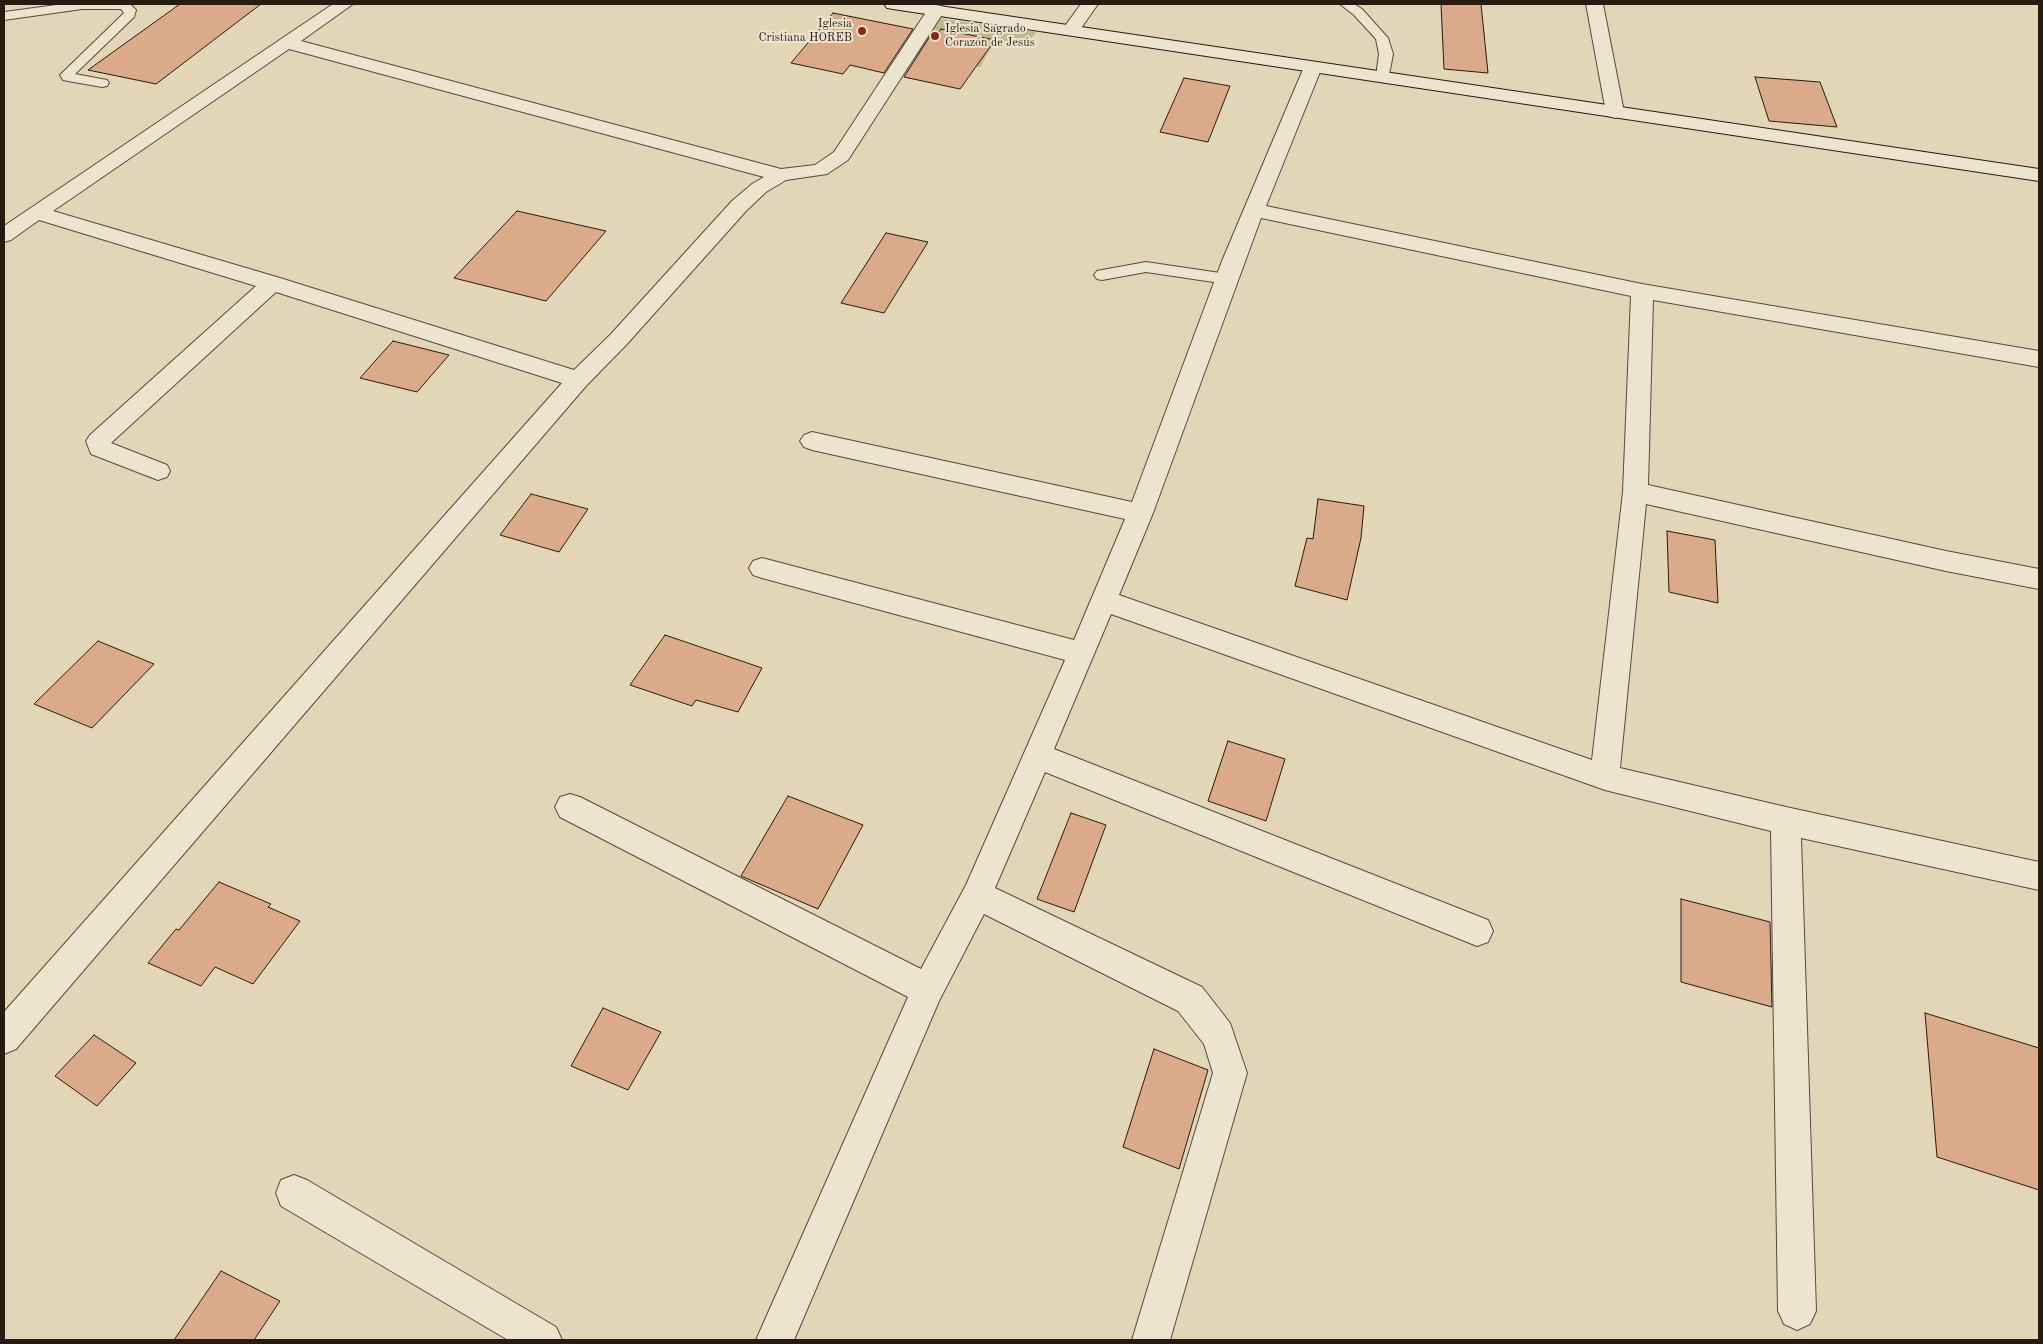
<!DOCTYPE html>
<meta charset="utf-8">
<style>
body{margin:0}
#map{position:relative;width:2043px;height:1344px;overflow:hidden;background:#e3d5b7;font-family:"Old Standard TT",serif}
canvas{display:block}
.frame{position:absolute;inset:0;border:5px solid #281b12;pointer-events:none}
</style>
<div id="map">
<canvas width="2043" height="1344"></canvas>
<div class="frame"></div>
</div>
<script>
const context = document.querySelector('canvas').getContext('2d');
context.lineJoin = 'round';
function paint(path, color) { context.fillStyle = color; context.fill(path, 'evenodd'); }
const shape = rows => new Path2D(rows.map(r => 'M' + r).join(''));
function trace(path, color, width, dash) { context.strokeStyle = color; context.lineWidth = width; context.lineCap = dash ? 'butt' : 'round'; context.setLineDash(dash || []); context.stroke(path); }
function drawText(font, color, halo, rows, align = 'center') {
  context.font = font + ' "Old Standard TT",serif'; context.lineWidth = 4; context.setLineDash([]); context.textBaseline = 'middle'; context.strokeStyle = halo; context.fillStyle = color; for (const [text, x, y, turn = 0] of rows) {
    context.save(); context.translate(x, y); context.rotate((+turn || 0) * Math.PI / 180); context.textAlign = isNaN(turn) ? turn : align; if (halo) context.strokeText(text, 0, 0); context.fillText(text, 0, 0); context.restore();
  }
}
paint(shape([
 [934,18,1036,32,1028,43,995,40,980,67,912,53]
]), '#babb89');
const building = shape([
 [180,4,261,4,156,84,88,70,180,4],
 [1441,4,1481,4,1488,73,1444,69,1441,4],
 [833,13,913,29,884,73,850,65,843,74,791,63,833,13],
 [941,29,995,40,960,89,904,77,932,33,937,34,941,29],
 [1755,77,1820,82,1837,127,1769,121,1755,77],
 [1184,78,1230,86,1208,142,1160,132,1184,78],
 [517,211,606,231,546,301,454,278,517,211],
 [886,233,928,242,884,313,841,303,886,233],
 [393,341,449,355,417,392,360,378,393,341],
 [531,494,588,509,559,552,500,535,531,494],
 [1318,499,1364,506,1361,538,1347,600,1295,586,1307,538,1313,539,1318,499],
 [1667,531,1715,540,1718,603,1669,592,1667,531],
 [665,635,762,668,738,712,696,700,692,706,630,685,665,635],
 [98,641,154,664,92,728,34,704,98,641],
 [1228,741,1285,759,1266,821,1208,801,1228,741],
 [788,796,863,825,818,909,741,876,788,796],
 [1071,813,1106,825,1074,912,1037,899,1071,813],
 [219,882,271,904,268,907,300,921,253,984,215,967,201,986,148,963,176,929,179,930,219,882],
 [1681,899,1770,922,1772,1007,1681,982,1681,899],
 [603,1008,661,1032,628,1090,571,1066,603,1008],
 [1925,1013,2039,1048,2039,1190,1937,1157,1925,1013],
 [94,1035,136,1063,97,1106,55,1076,94,1035],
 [1154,1049,1208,1070,1179,1169,1123,1147,1154,1049],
 [221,1271,280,1301,254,1340,174,1340,221,1271]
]);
paint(building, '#daaa8a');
trace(building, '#281b12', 1);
const lane = shape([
 [64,4,130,4,136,10,134,17,75,74,107,80,109,83,107,86,102,87,68,81,63,80,60,75,124,13,121,9,82,9,4,20,4,12,64,4],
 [1340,4,1354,4,1362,9,1388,38,1393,54,1388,80,1383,81,1376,77,1379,54,1376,39,1354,15,1340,4],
 [1146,262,1227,274,1233,275,1235,279,1233,283,1227,284,1146,272,1102,280,1097,279,1094,275,1097,271,1102,270,1146,262]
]);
const street = shape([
 [333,4,353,4,301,41,781,169,815,165,834,152,930,6,936,5,942,6,945,10,848,160,827,174,786,180,766,192,746,211,627,344,586,386,16,1049,4,1054,4,1012,562,383,276,292,111,443,167,465,170,471,167,477,158,480,91,454,86,441,90,435,256,286,39,220,11,240,4,242,4,226,333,4],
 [289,49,764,177,752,184,732,201,611,334,574,370,280,278,53,211,289,49],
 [1081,4,1098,4,1077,34,1071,35,1065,34,1062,30,1081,4],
 [1586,4,1603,4,1624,112,1622,116,1615,118,1608,116,1606,112,1586,4],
 [1313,62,1319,63,1322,67,1266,206,1642,284,2039,351,2039,367,1653,300,1648,485,1946,551,2039,569,2039,589,1946,571,1646,504,1620,768,1786,807,2039,862,2039,890,1801,838,1816,1311,1810,1324,1797,1330,1784,1324,1778,1311,1771,831,1605,790,1111,614,1054,749,1488,920,1493,931,1488,942,1477,946,1045,772,995,888,1202,987,1230,1023,1247,1073,1170,1340,1132,1340,1213,1073,1204,1044,1178,1011,984,914,939,1001,794,1340,756,1340,908,997,560,817,555,807,560,797,570,794,580,797,921,969,966,885,1065,660,762,578,753,575,749,568,753,561,762,558,1074,640,1125,519,812,450,804,447,800,441,804,435,812,432,1132,502,1222,261,1304,67,1307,63,1313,62],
 [1261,218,1631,296,1623,492,1592,760,1119,595,1153,513,1261,218],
 [294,1175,307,1180,556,1327,562,1340,508,1340,281,1206,276,1193,281,1180,294,1175]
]);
const secondary = shape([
 [884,4,926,4,2039,169,2039,181,893,9,887,8,884,4]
]);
trace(lane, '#574a3b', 2);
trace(street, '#574a3b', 2);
trace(secondary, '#281b12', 2);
paint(lane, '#ede4d0');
paint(street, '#ede4d0');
paint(secondary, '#ede4d0');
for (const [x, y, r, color] of [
 [862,31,5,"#8f2418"],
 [935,36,5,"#8f2418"]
]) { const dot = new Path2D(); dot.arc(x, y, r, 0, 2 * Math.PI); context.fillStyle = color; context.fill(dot); trace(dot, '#ede4d0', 2); }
drawText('12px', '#281b12', '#ede4d0', [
 ["Iglesia",852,24],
 ["Cristiana HOREB",852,38],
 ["Iglesia Sagrado",945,29,"left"],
 ["Corazón de Jesús",945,43,"left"]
], 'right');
</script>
